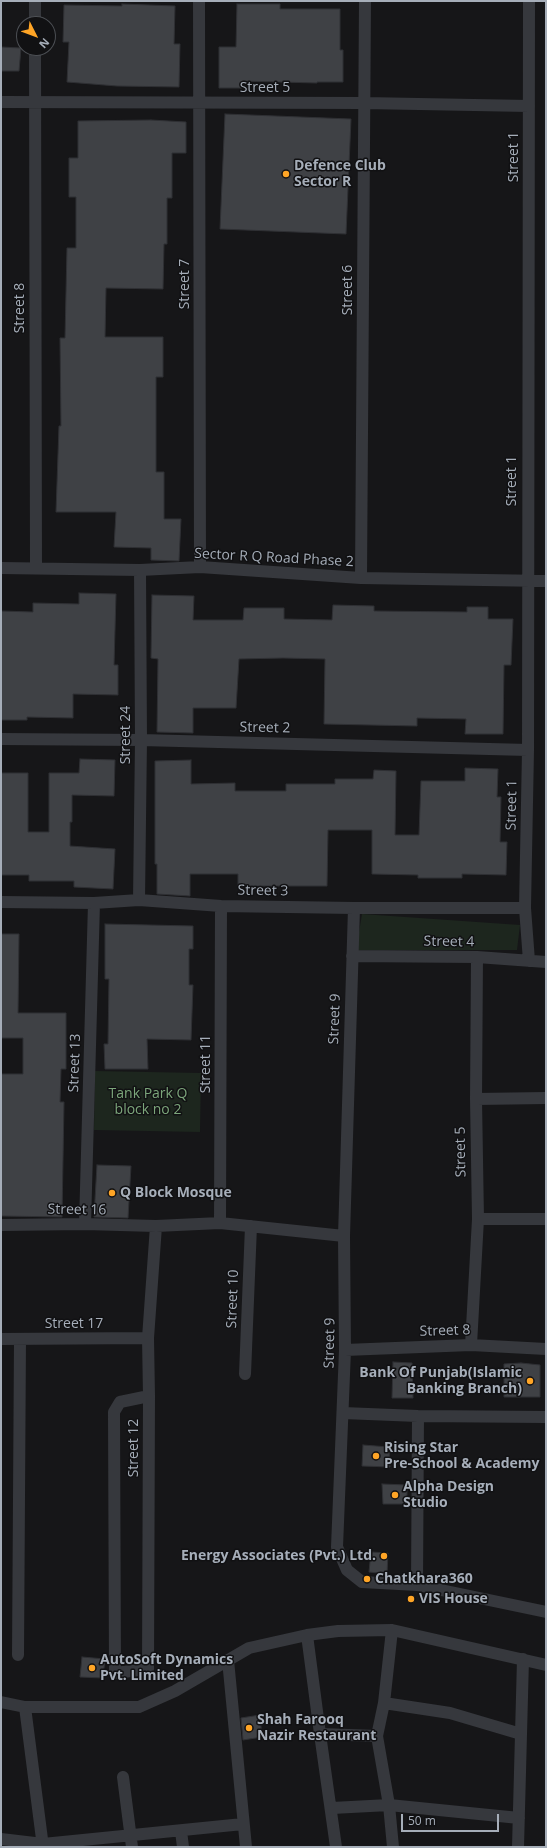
<!DOCTYPE html>
<style>
body{margin:0}
#map{position:relative;width:547px;height:1848px;overflow:hidden;background:#161618;font-family:"Open Sans",sans-serif}
canvas{display:block}
.frame{position:absolute;inset:0;border:2px solid #a6aeb9;pointer-events:none}
.north{position:absolute;left:16px;top:16px;width:40px;height:40px;box-sizing:border-box;background:#111113;border:1px solid #4d5055;border-radius:50%;rotate:132deg;font-size:11px;font-weight:700;line-height:16px;text-align:center;color:#a6aeb9}
.north::after{content:'';display:block;margin:auto;width:14px;height:18px;background:#ffa526;clip-path:polygon(50% 0,100% 100%,50% 72%,0 100%)}
.scale{position:absolute;left:401px;top:1814px;width:98px;height:18px;box-sizing:border-box;border:2px solid #a6aeb9;border-top:0;padding-left:5px;font-size:12px;line-height:14px;white-space:nowrap;color:#a6aeb9;-webkit-text-stroke:3px #111113;paint-order:stroke}
</style>
<div id="map">
<canvas width="547" height="1848"></canvas>
<div class="frame"></div>
<div class="north">N</div>
<div class="scale">50 m</div>
</div>
<script>
const context = document.querySelector('canvas').getContext('2d');
context.lineJoin = 'round';
function paint(path, color) { context.fillStyle = color; context.fill(path, 'evenodd'); }
const shape = rows => new Path2D(rows.map(r => 'M' + r).join(''));
function trace(path, color, width, dash) { context.strokeStyle = color; context.lineWidth = width; context.lineCap = dash ? 'butt' : 'round'; context.setLineDash(dash || []); context.stroke(path); }
function drawText(font, color, halo, rows, align = 'center') {
  context.font = font + ' "Open Sans",sans-serif'; context.lineWidth = 3; context.setLineDash([]); context.textBaseline = 'middle'; context.strokeStyle = halo; context.fillStyle = color; for (const [text, x, y, turn = 0] of rows) {
    context.save(); context.translate(x, y); context.rotate((+turn || 0) * Math.PI / 180); context.textAlign = isNaN(turn) ? turn : align; if (halo) context.strokeText(text, 0, 0); context.fillText(text, 0, 0); context.restore();
  }
}
paint(shape([
 [362,914,520,925,517,950,356,950],
 [95,1071,201,1073,200,1132,94,1130]
]), '#1d261e');
const building = shape([
 [122,4,175,6,174,44,180,44,179,87,117,86,67,82,69,42,63,42,64,5,122,6,122,4],
 [237,4,280,4,280,9,340,9,340,50,343,50,343,82,317,82,317,83,242,81,242,88,219,88,219,47,236,47,237,4],
 [1,47,21,48,19,71,1,71,1,47],
 [225,114,351,119,346,234,220,229,225,114],
 [151,120,186,122,186,153,172,153,172,198,167,198,167,244,164,244,163,289,106,288,105,337,163,337,163,377,156,377,156,472,164,472,164,519,181,519,179,561,151,560,151,548,114,547,116,512,56,512,59,426,61,426,60,338,65,338,67,248,76,248,76,197,69,197,69,158,78,158,78,121,151,120],
 [79,593,116,594,114,665,118,665,118,695,73,694,73,718,27,717,27,720,1,720,1,611,33,612,33,603,79,604,79,593],
 [152,595,194,596,193,620,243,620,244,608,284,608,284,619,332,620,333,605,374,606,374,611,467,612,467,607,488,607,488,619,513,619,511,665,504,665,503,734,465,734,466,719,417,718,417,726,324,724,325,659,283,658,239,659,236,708,193,708,193,733,157,732,158,659,151,658,152,595],
 [80,759,115,760,114,796,72,795,72,822,70,822,70,846,115,849,113,889,74,887,74,881,29,881,29,875,1,875,1,773,28,773,28,832,49,832,49,773,79,773,80,759],
 [191,760,191,784,235,783,235,791,286,791,286,784,335,784,335,779,373,779,374,770,396,771,395,835,419,835,421,781,465,781,465,768,498,769,497,797,501,797,500,842,507,842,506,875,462,874,462,878,418,878,418,875,372,874,372,830,328,830,327,886,238,886,238,874,190,874,190,896,157,894,157,864,155,864,155,761,191,760],
 [105,924,193,926,193,949,189,949,189,985,193,985,191,1040,147,1039,148,1069,105,1069,104,1044,108,1044,109,979,105,979,105,924],
 [1,934,19,934,18,1013,66,1013,66,1069,61,1069,60,1102,64,1102,62,1217,1,1216,1,1074,23,1074,23,1038,1,1038,1,934],
 [97,1165,131,1166,128,1218,94,1217,97,1165],
 [393,1362,412,1363,413,1398,392,1398,393,1362],
 [521,1363,540,1365,540,1397,504,1397,504,1364,521,1363],
 [363,1445,389,1447,390,1467,362,1466,363,1445],
 [382,1484,407,1485,407,1504,383,1504,382,1484],
 [371,1552,388,1553,387,1574,369,1572,371,1552],
 [82,1657,105,1659,103,1678,80,1677,82,1657],
 [260,1715,262,1737,243,1740,241,1718,260,1715]
]);
paint(building, '#3f4145');
trace(building, '#2f3034', 1);
trace(shape([
 [199,1,200,567],
 [529,1,528,750,525,908,529,961],
 [35,24,35,1],
 [35,48,36,568],
 [1,102,364,103,529,106],
 [1,568,140,570,200,567,361,578,546,581],
 [361,578,365,1],
 [1,739,141,740,528,750],
 [139,900,141,740,140,570],
 [1,902,94,903,139,900,221,906,354,908,525,908],
 [354,908,344,1236,345,1350,337,1547,347,1570,362,1582,417,1585,546,1612],
 [352,956,477,957,546,962],
 [476,1099,546,1098],
 [478,1219,546,1219],
 [220,1223,221,906],
 [85,1224,94,903],
 [1,1225,85,1224,156,1226,220,1223,344,1236],
 [1,1339,148,1338],
 [471,1345,478,1219,476,1099,477,957],
 [345,1350,471,1345,546,1349],
 [245,1374,251,1226],
 [149,1396,120,1402,114,1412,115,1673,148,1669,149,1396,148,1338,156,1226],
 [343,1413,418,1416,546,1417],
 [417,1585,418,1416],
 [392,1630,384,1703,377,1736,389,1805,393,1847],
 [307,1635,320,1734],
 [18,1655,20,1339],
 [228,1660,246,1847],
 [1,1702,25,1707,139,1707,175,1691,249,1648,307,1635,338,1631,392,1630,546,1665],
 [384,1703,450,1713,521,1734],
 [25,1707,43,1847],
 [123,1777,132,1847],
 [332,1808,389,1805,519,1818],
 [181,1831,183,1847],
 [1,1839,43,1844,243,1824],
 [336,1847,320,1734,377,1736],
 [518,1847,523,1659]
]), '#36383d', 12);
for (const [x, y, r, color] of [
 [286,174,4,"#ffa526"],
 [112,1193,4,"#ffa526"],
 [530,1381,4,"#ffa526"],
 [376,1456,4,"#ffa526"],
 [395,1495,4,"#ffa526"],
 [384,1556,4,"#ffa526"],
 [367,1579,4,"#ffa526"],
 [411,1599,4,"#ffa526"],
 [92,1668,4,"#ffa526"],
 [249,1728,4,"#ffa526"]
]) { const dot = new Path2D(); dot.arc(x, y, r, 0, 2 * Math.PI); context.fillStyle = color; context.fill(dot); trace(dot, '#111113', 1.5); }
drawText('14px', '#a6aeb9', '#111113', [
 ["Street 5",265,88],
 ["Street 1",514,157,-90],
 ["Street 7",185,284,-90],
 ["Street 6",348,290,-90],
 ["Street 8",20,308,-90],
 ["Street 1",512,481,-90],
 ["Sector R Q Road Phase 2",274,558,3],
 ["Street 2",265,728,1],
 ["Street 24",126,735,-90],
 ["Street 1",512,805,-89],
 ["Street 3",263,891,1],
 ["Street 4",449,942,1],
 ["Street 9",335,1019,-88],
 ["Street 13",75,1063,-88],
 ["Street 11",206,1064,-90],
 ["Street 5",461,1152,-91],
 ["Street 16",77,1210,1],
 ["Street 10",233,1299,-88],
 ["Street 17",74,1324],
 ["Street 8",445,1331,-2],
 ["Street 9",330,1343,-89],
 ["Street 12",134,1448,-90]
]);
drawText('bold 14px', '#a6aeb9', '#111113', [
 ["Defence Club",294,166],
 ["Sector R",294,182],
 ["Q Block Mosque",120,1193],
 ["Bank Of Punjab(Islamic",522,1373,"right"],
 ["Banking Branch)",522,1389,"right"],
 ["Rising Star",384,1448],
 ["Pre-School & Academy",384,1464],
 ["Alpha Design",403,1487],
 ["Studio",403,1503],
 ["Energy Associates (Pvt.) Ltd.",376,1556,"right"],
 ["Chatkhara360",375,1579],
 ["VIS House",419,1599],
 ["AutoSoft Dynamics",100,1660],
 ["Pvt. Limited",100,1676],
 ["Shah Farooq",257,1720],
 ["Nazir Restaurant",257,1736]
], 'left');
drawText('14px', '#7ca67b', '#111113', [
 ["Tank Park Q",148,1094],
 ["block no 2",148,1110]
]);
</script>
